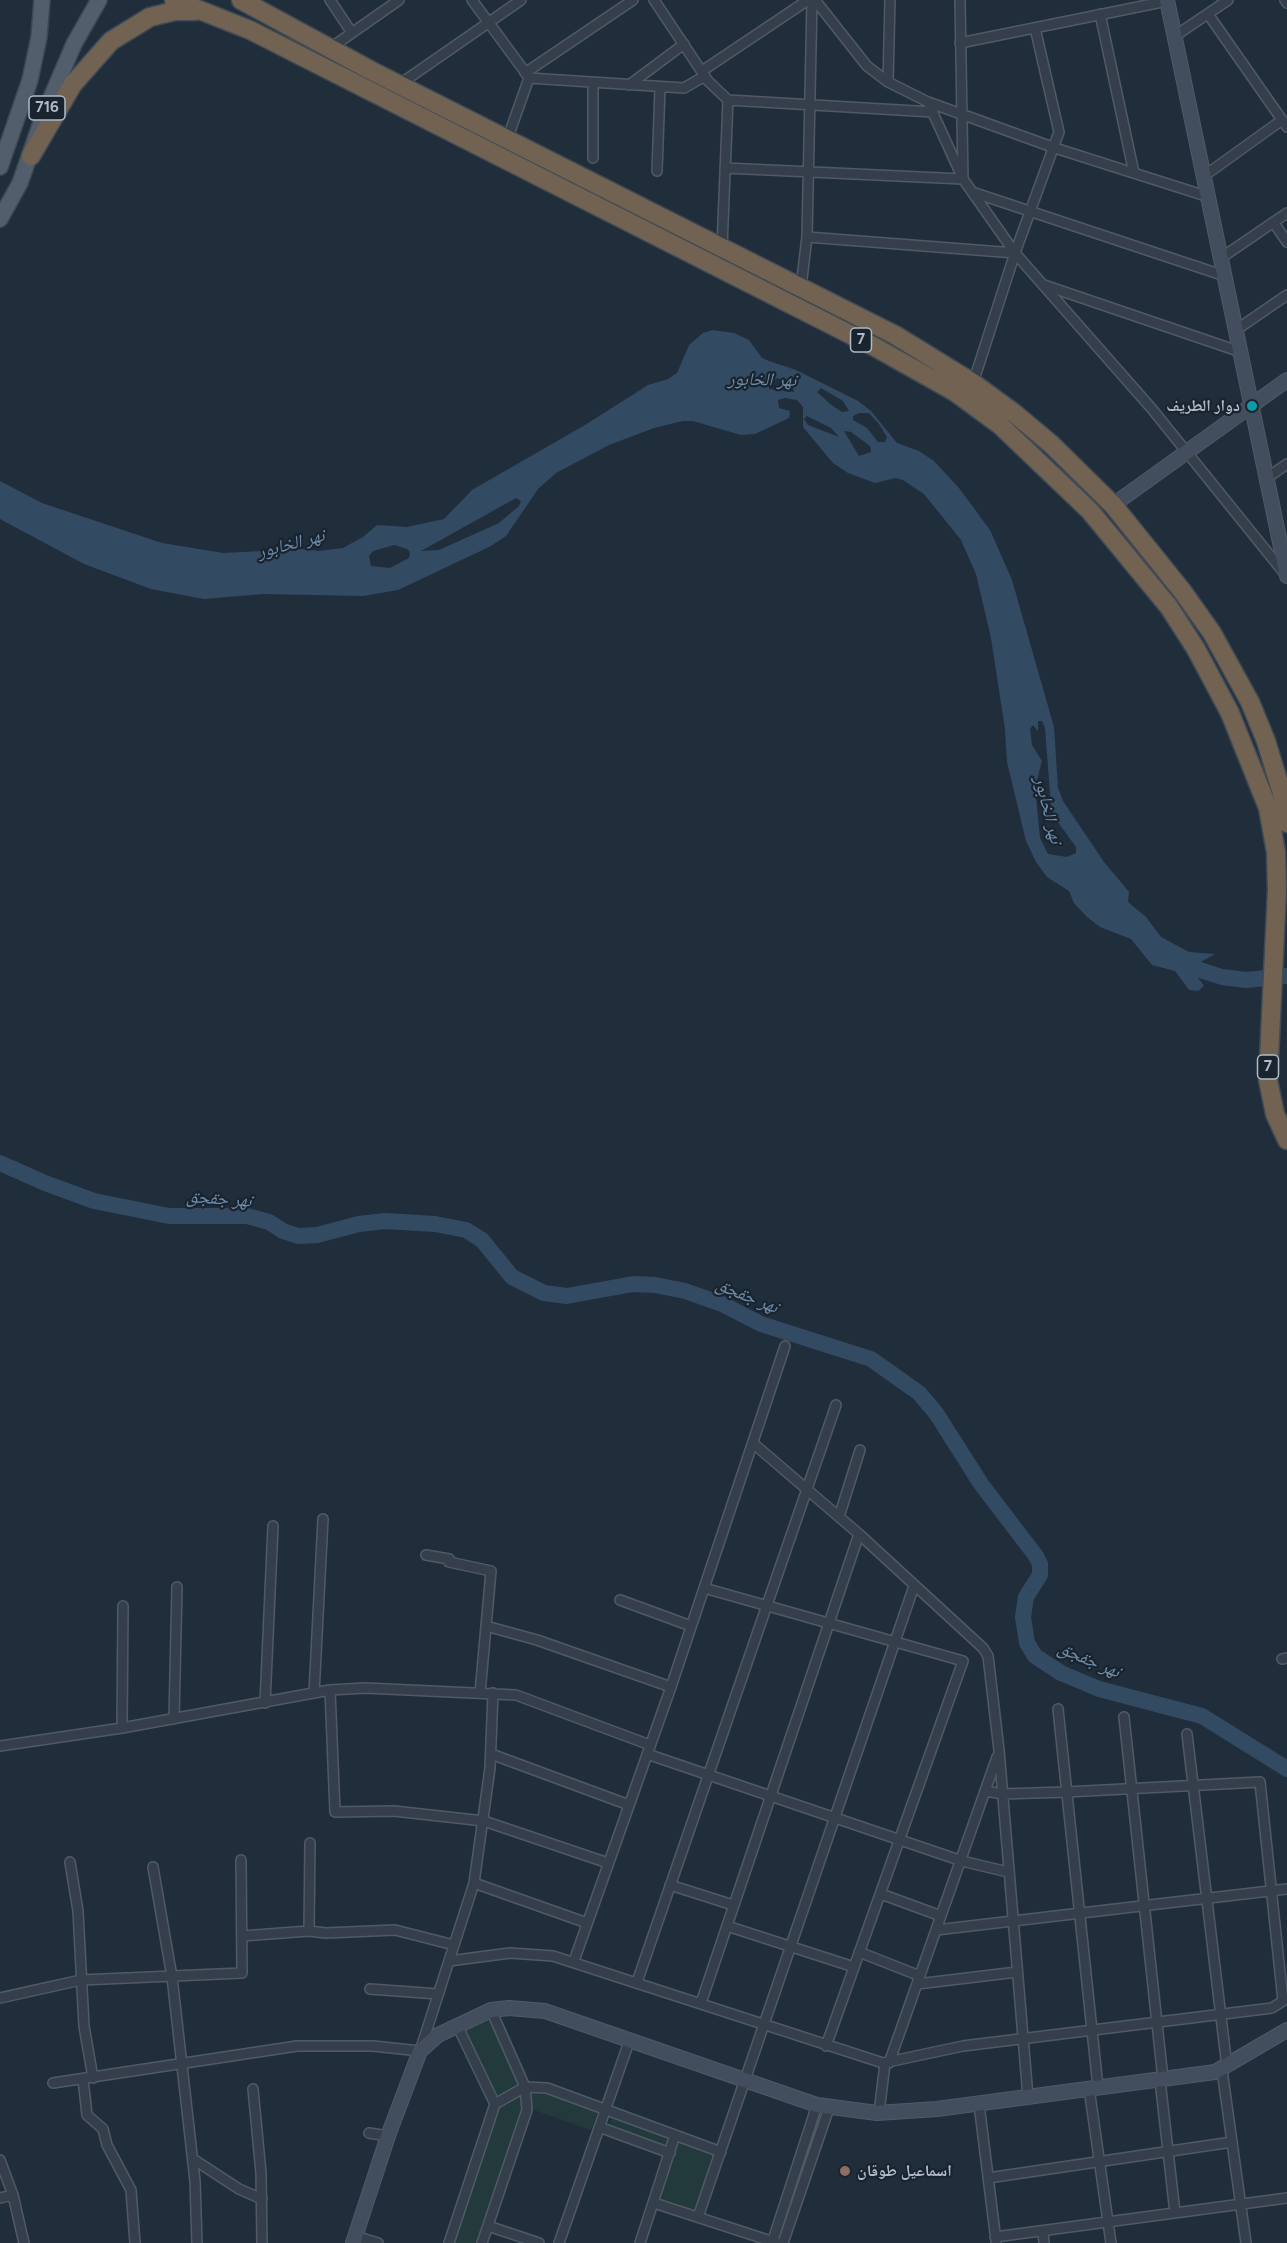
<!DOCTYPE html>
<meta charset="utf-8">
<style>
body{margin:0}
canvas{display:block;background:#202d3b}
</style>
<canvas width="1287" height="2243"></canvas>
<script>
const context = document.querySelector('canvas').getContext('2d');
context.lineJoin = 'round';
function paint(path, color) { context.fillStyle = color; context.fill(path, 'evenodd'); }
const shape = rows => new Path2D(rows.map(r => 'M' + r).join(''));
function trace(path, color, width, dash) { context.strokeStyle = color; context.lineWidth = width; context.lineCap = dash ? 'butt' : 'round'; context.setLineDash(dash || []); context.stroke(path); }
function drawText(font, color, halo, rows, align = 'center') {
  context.font = font + ' Figtree,"Noto Naskh Arabic",sans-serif'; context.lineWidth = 4.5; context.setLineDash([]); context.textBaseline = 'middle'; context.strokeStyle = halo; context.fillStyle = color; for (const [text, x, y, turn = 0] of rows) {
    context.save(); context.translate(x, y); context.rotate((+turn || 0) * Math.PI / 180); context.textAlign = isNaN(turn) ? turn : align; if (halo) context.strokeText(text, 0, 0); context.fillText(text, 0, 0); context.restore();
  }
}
paint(shape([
 [489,2017,521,2085,496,2097,464,2029],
 [529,2089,546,2092,598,2110,591,2130,531,2109],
 [521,2093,522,2117,477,2243,453,2243,496,2107],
 [612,2115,672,2136,668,2149,608,2128],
 [679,2139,718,2153,697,2214,657,2200]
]), '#223a3c');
paint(shape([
 [712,330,734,333,749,340,762,358,769,361,796,370,858,401,871,411,897,443,919,451,934,461,959,488,990,530,1012,580,1054,727,1058,788,1063,801,1104,862,1125,887,1129,892,1128,902,1146,917,1161,937,1189,952,1215,954,1197,964,1196,975,1204,986,1198,991,1189,990,1175,971,1152,965,1131,939,1100,927,1087,917,1074,903,1069,891,1047,877,1036,862,1026,841,1007,762,1005,729,991,638,976,574,961,540,924,494,903,480,895,478,875,483,848,473,833,463,803,427,803,407,797,400,785,398,778,400,779,408,790,411,789,418,755,434,741,435,693,421,683,421,654,428,609,445,556,473,538,489,506,536,489,547,398,590,363,596,264,594,204,599,151,589,84,564,0,519,0,481,42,503,162,543,223,553,301,549,319,551,343,548,363,537,377,525,407,527,444,519,472,490,585,425,648,385,668,379,677,373,689,345,703,333],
 [777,378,792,383,794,392,769,389,769,384],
 [821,388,843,401,849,411,842,412,830,404,817,392],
 [859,413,869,413,879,424,887,437,885,442,878,442,867,428,853,420,853,416],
 [807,416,831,428,839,437,808,425,804,419],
 [844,431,851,432,870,446,871,452,859,456],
 [516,498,521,501,519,506,499,523,439,550,421,551],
 [394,545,407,549,410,552,409,558,390,568,371,566,369,556,373,551],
 [1038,721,1042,721,1045,728,1051,806,1055,818,1076,847,1076,853,1067,857,1048,854,1040,838,1035,787,1042,761,1032,745,1030,729,1033,725,1038,731]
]), '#334a63');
trace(shape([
 [1176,957,1194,968,1222,977,1246,980,1287,976],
 [0,1163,45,1183,94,1201,169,1216,247,1216,269,1222,283,1231,298,1236,317,1235,359,1224,385,1221,435,1224,466,1230,482,1240,512,1277,544,1293,567,1296,633,1284,655,1285,685,1291,722,1304,761,1324,871,1359,919,1393,936,1413,981,1484,1036,1556,1040,1564,1040,1575,1026,1597,1023,1617,1027,1643,1035,1656,1061,1673,1099,1689,1202,1716,1287,1769]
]), '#334a63', 16);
const street = shape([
 [330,0,352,33],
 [472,0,528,76],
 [654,0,708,81,728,100,933,112],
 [815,0,867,66,888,82,928,102,1055,148,1209,197],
 [1285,0,1287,3],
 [1100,14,1134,173],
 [1208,14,1287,127],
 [1175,36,1228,0],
 [960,43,1167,1],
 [329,49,399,0],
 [702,71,808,0],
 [525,73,633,0],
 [888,82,890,0],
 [400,84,521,0],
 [629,85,684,44],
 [928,102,963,179,1015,253,1152,409,1285,574],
 [507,140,529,78,684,88,705,76],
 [593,158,593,83],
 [725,168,963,179,960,0],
 [657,171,660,88],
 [1204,176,1282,120],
 [972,192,1225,276],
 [1274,223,1287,242],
 [807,237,1015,253],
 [722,247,728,100],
 [1221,258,1287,213],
 [1044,285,1241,352],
 [801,287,807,237,812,0],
 [1236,330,1287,295],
 [973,383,1015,253,1059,132,1035,28],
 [1267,478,1287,464],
 [754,1444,859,1534,983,1648,988,1656,999,1750,1028,2097],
 [839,1517,860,1450],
 [426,1555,449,1559,449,1562,491,1571,480,1693],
 [704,1588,963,1661,826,2046],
 [620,1600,691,1626],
 [486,1626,537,1640,671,1687],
 [1282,1659,1287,1658],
 [330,1690,335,1812,394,1811,484,1821,608,1863],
 [314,1693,323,1519],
 [265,1703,273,1526],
 [1058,1709,1098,2087],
 [1124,1717,1163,2079],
 [174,1719,177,1587],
 [122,1728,123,1606],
 [1187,1734,1227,2067],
 [0,1746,122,1728,330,1690,365,1688,516,1695,650,1745],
 [491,1754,629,1805],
 [647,1754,962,1861,1008,1872],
 [70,1862,78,1911,84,2026,93,2078],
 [153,1867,172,1977,195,2181,197,2243],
 [474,1883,587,1923],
 [670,1885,733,1905],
 [881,1894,941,1916],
 [727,1926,854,1967],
 [936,1930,1287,1889],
 [309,1931,310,1843],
 [242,1936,309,1931,326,1933,395,1930,454,1945],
 [859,1952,920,1976],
 [449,1961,510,1953,553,1956,883,2063,963,2046,1272,2008,1283,2001,1260,1782,1066,1792,1002,1794,986,1791],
 [574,1961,671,1687,785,1346],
 [637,1982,836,1405],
 [917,1984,1017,1972],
 [370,1989,438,1994],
 [0,1998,81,1980,242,1973,241,1860],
 [701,2003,859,1534],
 [889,2063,997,1757],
 [1222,2070,1246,2243],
 [83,2079,87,2115,103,2129,107,2145,131,2190,135,2243],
 [1160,2080,1175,2213],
 [53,2083,297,2046,373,2046,420,2051,474,1883,490,1768,493,1693],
 [1089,2088,1111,2243],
 [253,2089,261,2173,262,2243],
 [495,2104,525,2087,547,2088,721,2152],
 [979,2104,996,2241],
 [879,2113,885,2063],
 [599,2127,670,2153],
 [369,2133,388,2136],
 [193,2159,239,2189,262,2199],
 [0,2160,13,2195,24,2243],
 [988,2178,1232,2142],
 [0,2198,13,2195],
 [654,2203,777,2243],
 [698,2217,914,1586],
 [488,2226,539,2243],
 [1043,2231,1044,2243],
 [355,2236,378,2243],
 [995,2237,1287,2198],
 [449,2243,495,2104,457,2025],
 [482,2243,527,2110,525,2087,491,2010],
 [559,2243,630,2039],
 [640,2243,675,2135],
 [772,2243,817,2105],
 [783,2243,829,2108]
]);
const secondary = shape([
 [1167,0,1287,576],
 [1113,505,1287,380],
 [353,2243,388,2136,420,2051,438,2035,491,2010,509,2008,545,2011,817,2105,877,2113,937,2109,1215,2072,1287,2030]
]);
const primary = shape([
 [0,167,30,80,39,37,42,0],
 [0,219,20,183,44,114,74,44,99,0]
]);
const highway = shape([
 [174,0,250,30,875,347,955,392,1000,425,1090,511,1169,607,1196,649,1230,713,1268,808,1276,852,1277,890,1268,1080,1275,1114,1287,1140],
 [241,0,370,70,895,335,973,383,1014,413,1051,444,1113,505,1183,592,1212,633,1250,702,1266,741,1284,800,1287,823],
 [31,156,73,84,111,41,150,17,175,11,195,11]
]);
trace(street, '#4f5a65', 12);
trace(secondary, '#4f5a65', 16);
trace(primary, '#3d4854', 18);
trace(highway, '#3f4a55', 21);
trace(street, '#343f4b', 9);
trace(secondary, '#424e5e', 14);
trace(primary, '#525e6b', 15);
trace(highway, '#716251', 18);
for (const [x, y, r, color] of [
 [1252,406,6,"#0f9aa8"],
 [845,2171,6,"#8d6e63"]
]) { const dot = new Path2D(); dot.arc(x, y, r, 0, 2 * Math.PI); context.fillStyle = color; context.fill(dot); trace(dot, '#1a242f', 2); }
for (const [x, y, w] of [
 [47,108,36],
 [861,340,21],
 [1268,1067,21]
]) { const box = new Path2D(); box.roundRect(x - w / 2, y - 12, w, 24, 4.5); context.fillStyle = '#1a242f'; context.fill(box); trace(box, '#afbac7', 1.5); }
drawText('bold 15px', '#afbac7', null, [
 ["716",47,108],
 ["7",861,340],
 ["7",1268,1067]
]);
drawText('bold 16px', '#afbac7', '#1a242f', [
 ["دوار الطريف",1240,406],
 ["اسماعيل طوقان",857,2171,"left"]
], 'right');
drawText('italic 18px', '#6e8dac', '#1a242f', [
 ["نهر الخابور",762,380,1],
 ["نهر الخابور",291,544,-15],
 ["نهر الخابور",1048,810,76],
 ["نهر جقجق",219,1199,4],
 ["نهر جقجق",747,1296,22],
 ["نهر جقجق",1089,1660,23]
]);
</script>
